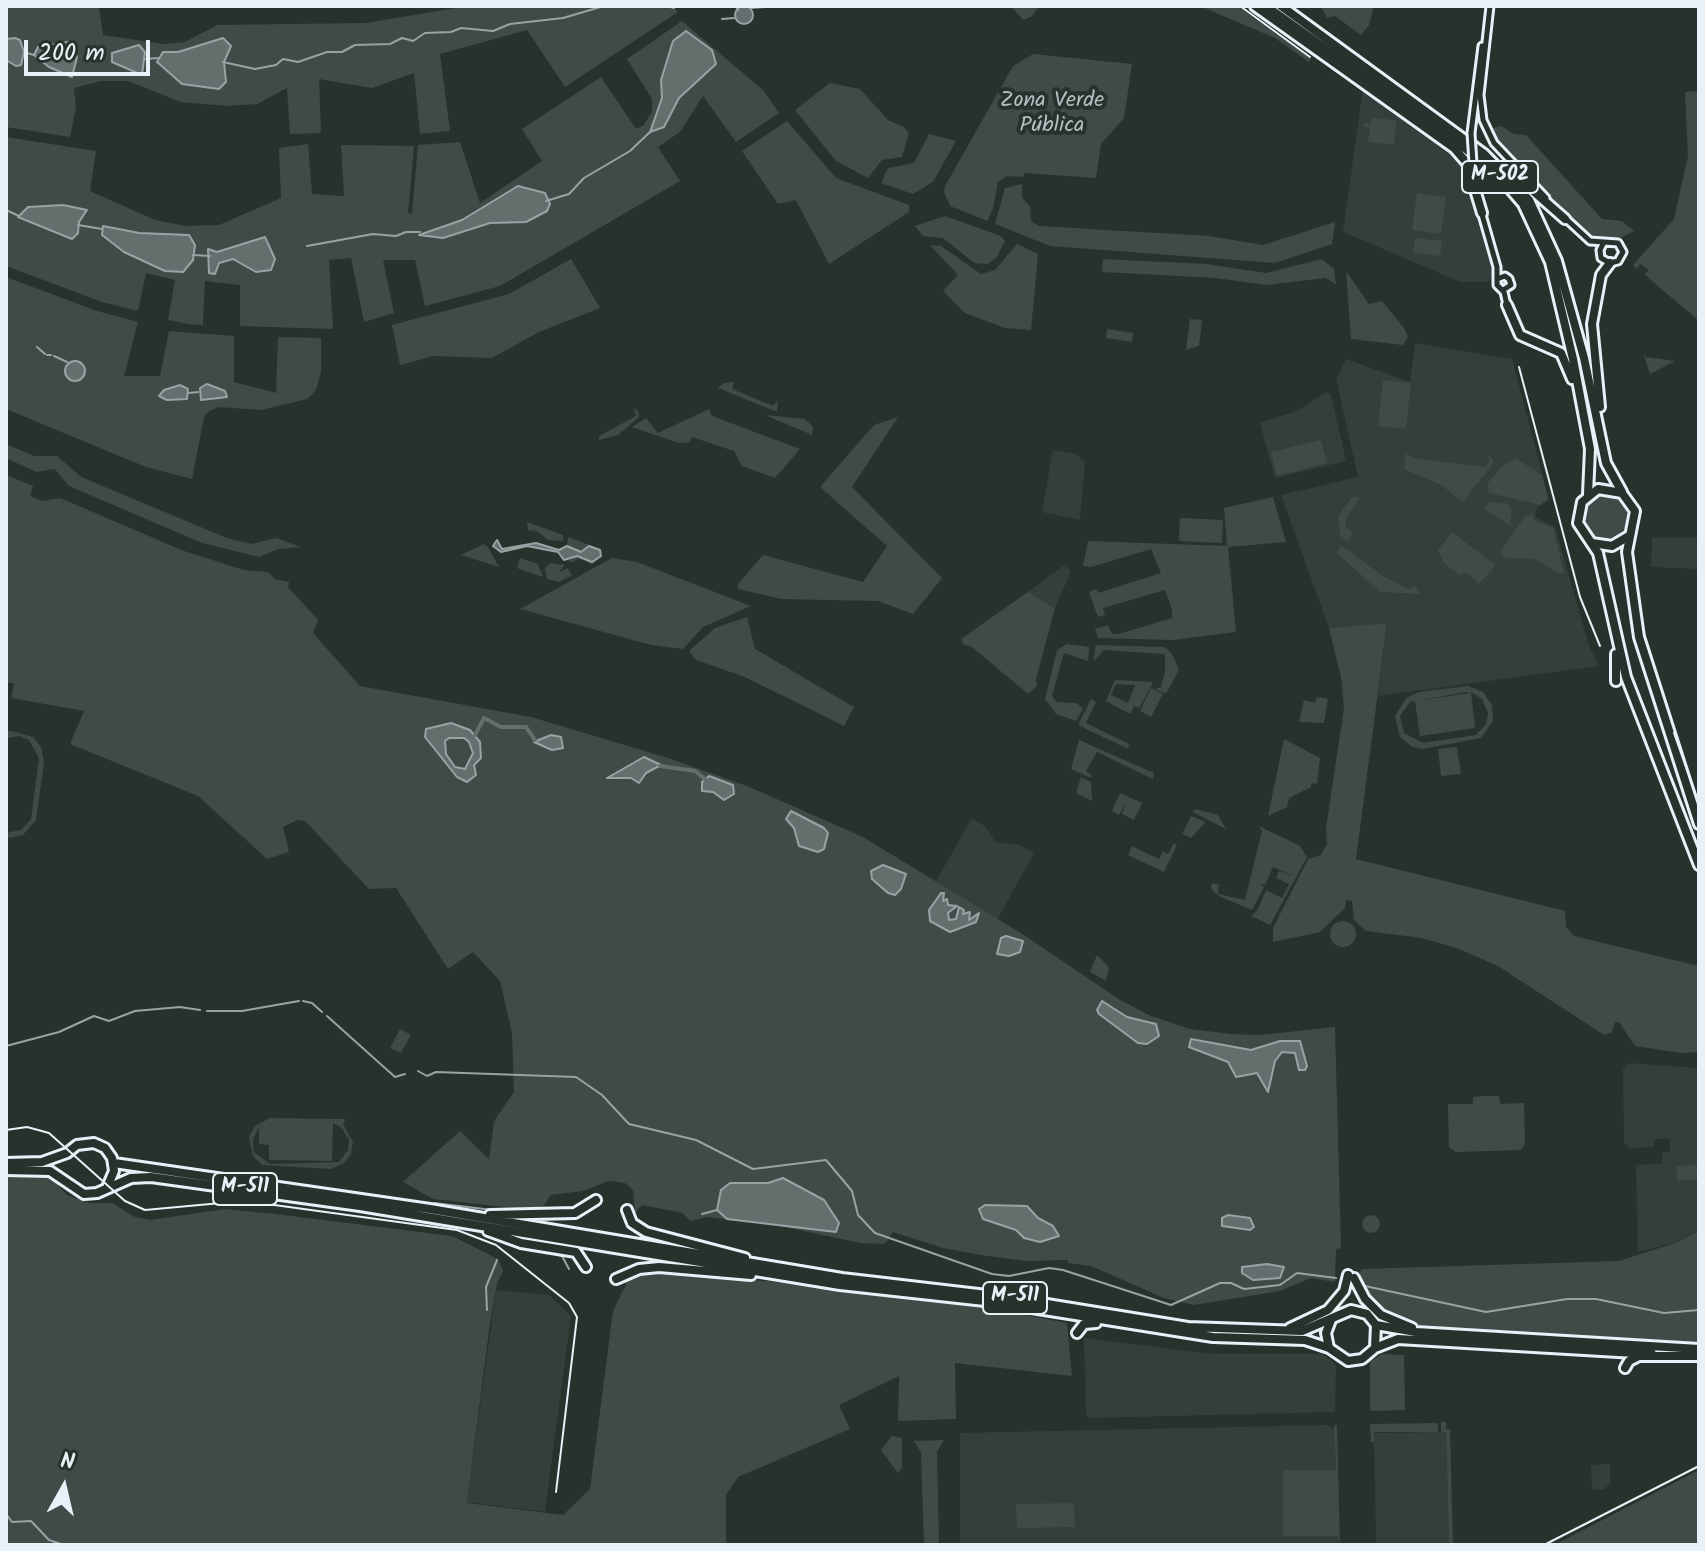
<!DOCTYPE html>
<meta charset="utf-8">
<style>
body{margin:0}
#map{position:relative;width:1705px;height:1551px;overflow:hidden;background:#26332d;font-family:Kalam,sans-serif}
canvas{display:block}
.frame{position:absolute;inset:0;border:8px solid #e8f1f8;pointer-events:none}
.north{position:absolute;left:24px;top:1447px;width:80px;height:80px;-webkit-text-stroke:6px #26332d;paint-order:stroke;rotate:8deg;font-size:22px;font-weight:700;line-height:32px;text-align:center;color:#e8f1f8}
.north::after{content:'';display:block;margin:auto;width:28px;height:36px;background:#e8f1f8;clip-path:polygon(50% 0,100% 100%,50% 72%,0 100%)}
.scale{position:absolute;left:24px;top:40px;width:126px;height:36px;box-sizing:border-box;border:4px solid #e8f1f8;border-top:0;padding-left:10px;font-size:24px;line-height:28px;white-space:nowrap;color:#e8f1f8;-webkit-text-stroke:6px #26332d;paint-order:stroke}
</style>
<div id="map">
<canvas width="1705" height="1551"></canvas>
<div class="frame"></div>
<div class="north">N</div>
<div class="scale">200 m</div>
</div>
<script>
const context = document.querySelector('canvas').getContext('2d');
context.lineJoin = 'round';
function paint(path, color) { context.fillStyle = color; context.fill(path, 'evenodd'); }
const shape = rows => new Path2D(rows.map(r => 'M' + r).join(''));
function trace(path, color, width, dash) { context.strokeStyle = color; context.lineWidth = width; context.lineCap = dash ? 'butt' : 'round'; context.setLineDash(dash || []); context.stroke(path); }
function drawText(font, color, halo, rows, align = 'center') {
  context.font = font + ' Kalam,sans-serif'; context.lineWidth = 8; context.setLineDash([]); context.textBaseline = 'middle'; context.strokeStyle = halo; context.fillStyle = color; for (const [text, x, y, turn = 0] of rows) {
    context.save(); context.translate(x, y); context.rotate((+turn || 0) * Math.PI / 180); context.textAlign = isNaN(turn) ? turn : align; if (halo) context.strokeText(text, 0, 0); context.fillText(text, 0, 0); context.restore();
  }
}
paint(shape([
 [1363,88,1449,149,1461,163,1493,273,1488,282,1460,282,1343,232],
 [1415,343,1512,359,1549,500,1537,507,1535,517,1555,527,1589,646,1599,666,1378,696,1387,623,1329,628,1281,495,1358,477,1336,379,1346,359,1410,382],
 [1326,392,1331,394,1346,461,1275,478,1260,423,1297,411],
 [1053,450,1076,454,1085,462,1080,520,1042,512],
 [1652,537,1699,538,1699,569,1651,567],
 [1066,564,1071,572,1055,608,1028,592],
 [972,818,986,827,996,843,1018,844,1034,853,997,920,935,883],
 [1629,1063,1699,1068,1699,1231,1678,1242,1638,1252,1636,1165,1662,1164,1662,1153,1670,1152,1670,1139,1655,1139,1654,1147,1629,1148,1624,1142,1623,1069],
 [496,1290,549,1295,571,1316,545,1512,467,1502],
 [1084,1338,1213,1354,1323,1354,1336,1365,1335,1412,1090,1418,1086,1414],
 [1328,1425,1335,1431,1338,1545,960,1545,960,1433],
 [1446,1432,1449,1545,1376,1545,1374,1433],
 [1610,1464,1610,1484,1604,1489,1592,1490,1591,1465]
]), '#333f3a');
paint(shape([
 [6,6,99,6,103,35,164,44,185,42,217,25,366,23,468,6,672,6,678,12,565,87,527,30,440,54,450,131,420,134,414,73,372,88,319,79,321,133,290,134,287,88,257,104,226,106,181,102,128,81,101,81,74,88,76,108,70,137,6,127],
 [1011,6,1026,8,1040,6,1031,17,1023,20],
 [1200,6,1237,6,1311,59,1309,62,1275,38],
 [1321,6,1374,6,1369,25,1361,35,1335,16,1327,18],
 [682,21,764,91,779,113,736,142,703,96,680,132,658,147,680,181,500,286,425,306,415,260,383,260,394,313,364,322,351,258,329,260,333,329,240,326,240,285,205,281,203,325,188,324,168,320,175,280,146,273,138,311,102,302,6,266,6,137,96,151,90,191,155,220,186,226,219,225,281,198,279,148,308,144,312,194,344,196,341,145,414,146,408,213,412,214,418,145,460,142,480,203,542,161,522,129,601,77,636,129,644,125,652,111,652,99,627,59],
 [1033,54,1132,64,1124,118,1101,144,1096,178,1024,173,1023,177,1007,176,998,182,993,209,987,221,950,206,944,192,945,186,1013,66],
 [830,83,860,89,888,120,904,127,909,133,902,157,882,160,868,178,836,161,795,110],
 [1699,91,1699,321,1644,274,1649,270,1645,267,1640,264,1637,269,1633,265,1674,219,1688,156,1685,92],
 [1371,118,1396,120,1394,145,1368,142,1370,127,1363,127,1365,122,1370,125],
 [787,121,836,178,909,205,909,212,829,264,796,200,778,204,742,151],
 [1501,126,1514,134,1526,135,1602,219,1622,221,1634,231,1620,238,1597,239,1587,235,1488,130],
 [929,134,956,141,933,182,913,194,881,183,888,168,914,163],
 [1022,184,1022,198,1030,206,1031,221,1039,226,1209,236,1263,245,1335,222,1332,244,1275,263,1050,246,995,224,1005,188],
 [1417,193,1446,197,1441,234,1412,230],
 [945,216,1001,236,1005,241,997,257,988,264,974,263,943,238,923,236,915,226],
 [1415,238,1442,241,1440,256,1413,253],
 [1017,244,1038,254,1031,330,1005,328,965,313,943,291,958,275,930,245,941,246,981,274,995,270],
 [571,259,600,308,539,332,492,358,433,356,400,365,392,325,509,294],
 [1103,259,1206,264,1266,273,1322,259,1334,269,1336,284,1325,278,1266,285,1216,278,1102,272],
 [1346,271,1369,304,1382,301,1404,328,1408,337,1403,345,1351,339],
 [6,277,97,311,138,322,124,376,160,376,169,331,234,336,234,382,276,393,278,337,321,338,321,372,316,390,307,399,261,410,219,407,209,411,204,417,192,479,146,467,6,409],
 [1190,319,1202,320,1199,346,1186,350],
 [1107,329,1133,333,1132,342,1106,338],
 [1643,353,1646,357,1675,361,1650,374],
 [1383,380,1411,383,1406,429,1378,426],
 [734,382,732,389,773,406,778,400,777,412,718,388,724,383],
 [634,408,638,411,639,417,618,435,599,440,599,436,636,416],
 [709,409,712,416,800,449,775,478,742,466,734,451,692,437,690,442,679,443,632,427,646,418,658,433],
 [765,415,805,419,813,427,812,435],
 [898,417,852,487,942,578,913,614,878,601,782,599,738,589,738,584,763,555,863,582,887,546,820,487,874,425],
 [1321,440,1327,463,1277,476,1271,452],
 [6,444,34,456,57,456,81,477,227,538,251,544,276,538,301,547,278,549,259,557,202,543,69,486,55,469,36,472,6,458],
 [1486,451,1493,461,1491,466,1463,502,1441,485,1404,469,1406,453,1413,458,1485,467,1490,461],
 [1515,458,1542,475,1548,499,1540,505,1489,493,1487,484,1500,468],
 [6,475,33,486,30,496,42,501,60,498,184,551,244,570,268,572,275,579,289,582,288,587,318,620,313,633,360,686,531,717,668,758,747,786,863,837,1024,935,1120,1000,1151,1016,1190,1029,1231,1034,1260,1035,1335,1027,1341,1248,1336,1249,1335,1282,1311,1278,1280,1291,1194,1305,1164,1298,1091,1266,1068,1263,1068,1260,1026,1261,981,1255,943,1248,893,1232,885,1244,861,1243,775,1225,707,1217,690,1221,683,1213,642,1205,635,1213,633,1190,625,1183,609,1181,583,1191,551,1195,540,1211,433,1199,403,1182,460,1131,489,1159,494,1121,514,1092,512,1033,500,981,473,952,448,969,396,888,369,889,305,821,297,820,283,827,289,852,267,859,198,796,70,744,84,711,11,698,14,683,6,683],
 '1583 517a23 23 0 1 1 46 0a23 23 0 1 1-46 0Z',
 [1353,496,1360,498,1345,520,1346,527,1353,533,1347,542,1340,535,1338,516],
 [1273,497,1286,542,1228,547,1236,632,1173,640,1098,638,1095,629,1108,625,1112,634,1119,634,1172,618,1172,610,1165,590,1103,608,1105,615,1098,617,1089,592,1097,589,1098,593,1161,573,1151,549,1091,567,1083,566,1088,541,1227,546,1224,508],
 [1490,502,1508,504,1512,510,1510,526,1484,508],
 [1534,515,1533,519,1553,528,1564,573,1559,574,1535,559,1506,558,1500,552,1525,516],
 [1180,518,1223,520,1222,543,1179,541],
 [527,522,563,535,563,541,548,540,530,526,536,532,528,530],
 [1452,532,1496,565,1479,584,1465,572,1459,575,1443,562,1438,550],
 [568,537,600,549,602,557,592,564,579,559,569,563,571,556,586,561,601,556,600,550,589,546,581,552,567,546],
 [484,544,488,547,499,567,461,555],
 [1341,545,1383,576,1410,590,1414,585,1421,594,1380,592,1337,553],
 [520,558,538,564,543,577,517,568],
 [612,558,637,562,751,606,703,627,683,649,651,645,520,609],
 [550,563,565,565,558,573,567,568,572,575,559,582,547,579,545,568],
 [1028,592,1055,608,1036,679,1037,686,1028,694,972,647,963,644,961,639],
 [747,617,755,649,854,707,844,726,745,677,696,660,689,651,715,628],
 [1387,623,1356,859,1565,911,1566,927,1574,936,1699,966,1699,1052,1681,1053,1635,1046,1619,1022,1615,1022,1612,1032,1604,1035,1498,966,1459,949,1422,938,1366,931,1354,920,1352,901,1346,900,1345,908,1320,932,1273,942,1273,928,1308,859,1321,855,1327,844,1326,829,1344,708,1341,677,1329,628],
 [1067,644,1089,647,1088,661,1064,653,1052,696,1057,702,1077,703,1083,709,1076,721,1056,714,1045,699,1057,650],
 [1096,645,1165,647,1172,654,1179,670,1166,694,1155,689,1161,687,1165,672,1165,654,1104,650,1093,662],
 [1115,680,1152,682,1152,685,1139,708,1134,706,1130,714,1106,701],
 [1116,684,1135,685,1128,703,1111,695],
 [1468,686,1483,692,1492,705,1493,721,1481,738,1422,749,1411,746,1400,737,1395,716,1406,698,1419,692],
 [1471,692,1482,699,1488,713,1486,724,1476,735,1423,743,1404,733,1400,716,1410,702,1466,692,1470,693,1415,701,1420,736,1475,728],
 [1151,688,1163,694,1151,717,1140,711],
 [1317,697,1328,699,1324,723,1299,722,1304,700,1315,703],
 [1091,699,1096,702,1086,723,1129,744,1128,749,1078,725],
 [11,731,33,737,41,747,44,762,36,820,23,835,9,838,6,833,21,830,31,819,39,758,29,740,19,736,6,738,6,732],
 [1284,739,1320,758,1317,784,1311,783,1311,787,1289,798,1287,807,1268,816],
 [1079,740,1154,773,1153,779,1097,752,1086,771,1092,775,1091,778,1071,769],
 [1457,747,1461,774,1441,776,1438,749],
 [1081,777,1091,782,1092,801,1076,793],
 [1120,793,1142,803,1134,820,1122,814,1127,801,1119,815,1112,811],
 [1195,809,1218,815,1226,829,1193,812],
 [1191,816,1206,822,1191,838,1182,834],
 [1259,826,1300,846,1307,857,1270,925,1251,916,1257,911,1266,890,1282,898,1289,884,1276,878,1279,871,1293,876,1273,867,1265,885,1260,884,1264,887,1252,910,1221,897,1213,891,1211,887,1212,883,1219,885,1218,894,1245,900,1262,831],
 [1174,843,1177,845,1164,872,1128,855,1132,846,1159,859,1163,851,1168,854],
 '1330 934a13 13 0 1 1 26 0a13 13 0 1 1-26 0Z',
 [1097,955,1109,967,1106,981,1090,972],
 [400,1029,411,1035,401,1053,390,1048],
 [1486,1096,1499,1096,1500,1104,1524,1103,1525,1144,1521,1150,1456,1152,1449,1147,1448,1104,1473,1104,1473,1097],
 [270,1118,345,1119,343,1124,353,1142,351,1154,344,1163,331,1169,262,1165,253,1156,249,1137,255,1126],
 [333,1123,341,1127,349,1140,348,1150,339,1162,270,1164,254,1152,253,1139,259,1127,259,1144,269,1145,269,1160,332,1161],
 [1699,1165,1699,1180,1677,1180,1677,1166],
 [6,1176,51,1177,67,1195,89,1203,112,1203,135,1217,150,1220,225,1209,275,1214,452,1236,498,1259,503,1271,497,1283,489,1330,467,1503,563,1515,590,1489,613,1311,630,1276,650,1271,809,1285,982,1307,1067,1323,1072,1376,955,1363,956,1419,898,1421,899,1376,839,1405,850,1429,738,1477,726,1495,726,1545,6,1545],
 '1362 1224a9 9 0 1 1 18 0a9 9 0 1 1-18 0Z',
 [1699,1231,1699,1344,1410,1325,1373,1305,1356,1279,1362,1269,1619,1261,1678,1242],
 [1381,1354,1404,1355,1405,1410,1370,1411,1370,1362],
 [1446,1422,1446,1429,1450,1429,1453,1545,1449,1545,1446,1432,1441,1432,1441,1422],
 [1438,1423,1438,1432,1374,1432,1374,1442,1371,1442,1370,1424],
 [1334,1425,1337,1425,1340,1545,1337,1536,1283,1536,1283,1470,1336,1470],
 [892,1436,902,1438,902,1467,898,1473,881,1450],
 [944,1440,937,1452,939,1545,924,1545,921,1452,914,1441],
 [1699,1470,1699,1545,1554,1545],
 [1074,1503,1075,1527,1017,1528,1016,1504]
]), '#3e4b47');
const water = shape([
 '735 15a9 9 0 1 1 18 0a9 9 0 1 1-18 0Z',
 [686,31,712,50,716,64,679,98,664,127,650,132,662,98,661,80,673,41,686,31],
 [15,38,20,40,24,52,21,65,16,66,6,60,6,39,15,38],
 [223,38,231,46,224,62,226,82,219,89,182,84,157,62,163,52,178,52,223,38],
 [68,42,77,57,72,77,49,67,34,55,38,47,68,42],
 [139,45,145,52,142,75,112,62,112,53,139,45],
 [518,186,545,193,550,204,547,211,526,222,490,223,443,238,419,235,462,220,518,186],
 [63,205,87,210,79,222,78,233,72,239,18,217,28,207,63,205],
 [103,226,139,233,189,235,195,245,193,260,183,272,165,271,124,252,102,235,103,226],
 [265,237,275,259,271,270,256,272,233,259,219,263,215,274,209,273,208,249,217,252,265,237],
 '65 371a10 10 0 1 1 20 0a10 10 0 1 1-20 0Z',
 [207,384,225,391,227,397,201,400,200,388,207,384],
 [180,385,188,389,187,399,167,400,159,396,164,390,180,385],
 [497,540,502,549,536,543,559,550,567,546,581,552,589,546,600,550,601,556,592,562,577,556,564,560,558,552,527,546,501,552,493,546,497,540],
 [451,723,470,730,480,742,481,758,474,765,476,775,467,782,457,777,425,737,426,729,451,723],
 [449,738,464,738,469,742,473,753,465,769,455,767,446,754,445,741,449,738],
 [551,735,561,737,563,748,552,750,534,742,551,735],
 [644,757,661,765,646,773,639,783,631,778,607,778,644,757],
 [709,776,733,785,734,794,724,800,713,792,702,791,702,782,709,776],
 [791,811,824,828,828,833,824,849,818,852,799,846,794,828,786,819,791,811],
 [883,865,906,874,901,889,895,895,888,893,872,879,871,871,883,865],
 [941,893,944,893,943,901,947,899,948,905,957,906,948,913,949,920,956,919,959,907,964,910,963,914,970,912,969,920,979,913,976,922,950,932,930,921,929,910,941,893],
 [1006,936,1023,941,1020,952,1009,956,997,954,1001,938,1006,936],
 [1102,1001,1127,1017,1156,1024,1159,1036,1147,1044,1138,1043,1099,1014,1097,1010,1102,1001],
 [1191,1039,1251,1050,1280,1041,1300,1041,1307,1066,1305,1070,1299,1070,1295,1053,1282,1052,1275,1061,1268,1092,1257,1073,1236,1077,1228,1062,1189,1047,1191,1039],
 [783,1178,824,1200,839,1223,836,1232,727,1219,717,1210,721,1190,730,1183,768,1183,783,1178],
 [985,1205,1027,1206,1038,1218,1053,1226,1059,1236,1040,1242,1024,1238,1016,1230,983,1219,979,1209,985,1205],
 [1228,1215,1250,1218,1254,1227,1250,1230,1222,1226,1222,1218,1228,1215],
 [1267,1264,1284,1267,1280,1278,1253,1280,1242,1273,1242,1267,1267,1264]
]);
paint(water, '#636f6d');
trace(water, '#98a3a5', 2);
trace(shape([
 [667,6,674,8],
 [736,6,738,10],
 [751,8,779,6],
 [722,19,734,18],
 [24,52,34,55],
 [145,59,158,58],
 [223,62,255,69,276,65,283,59,298,62,327,52,342,52,355,45,390,44,402,38,413,41,425,33,451,32,461,28,493,31,510,24,563,18,604,6],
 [546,201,569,194,584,178,630,151,650,132],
 [6,210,19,216],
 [78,225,102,229],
 [307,246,373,234,396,236,406,232,420,232],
 [193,255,210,256],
 [37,347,45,354],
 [47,355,51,355],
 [54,356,67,362],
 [189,393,198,392],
 [303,1001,312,1003,322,1012],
 [207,1011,242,1011,299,1001],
 [327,1016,395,1077,405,1074],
 [6,1046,59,1032,94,1016,109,1021,135,1011,180,1007,200,1010],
 [418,1071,427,1076,436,1072,576,1077,602,1095,629,1124,696,1140,753,1169,826,1160,852,1191,858,1215,875,1233,992,1274,1009,1276,1049,1268,1063,1270,1171,1305,1220,1283,1231,1283,1244,1289,1280,1285,1297,1273,1336,1278],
 [434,1203,501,1211],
 [544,1210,577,1207],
 [702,1214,717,1210],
 [541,1250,562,1256,569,1269],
 [1365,1286,1486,1312,1567,1299,1596,1299,1664,1313,1699,1310],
 [487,1310,486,1287,497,1260],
 [6,1514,12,1522,31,1521,49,1540,64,1545]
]), '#98a3a5', 2);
trace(shape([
 [475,735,484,718,501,727,526,727,535,740],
 [660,766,695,771,705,779]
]), '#636f6d', 4);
const secondary = shape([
 [1490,6,1480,95,1483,120,1494,143,1546,198],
 [1471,133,1482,46],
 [1481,211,1497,267,1497,285,1504,292,1507,305],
 [1564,217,1590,241,1618,243,1623,252,1618,261,1610,263,1601,258,1600,250,1604,242],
 [1497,279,1505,276,1509,279,1511,285,1503,290]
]);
const highway = shape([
 [1255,6,1454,148,1467,163,1482,213],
 [1266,6,1457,142,1497,174,1523,204,1550,262,1573,359,1590,449,1588,494],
 [1281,6,1484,154,1529,200,1557,261,1584,358,1606,463,1622,492],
 [1506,167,1565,219],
 [1507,305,1520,335,1561,353,1572,379],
 [1600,407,1592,324,1601,275,1610,263],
 [1592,543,1612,546,1629,536],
 [1616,654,1616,681],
 [1699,824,1639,637,1627,552,1635,511,1622,493,1598,489,1582,502,1578,523,1598,553,1626,677,1699,865],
 [6,1163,42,1162,67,1153,77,1145,94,1143,105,1148,112,1158,114,1171,108,1185],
 [114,1163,430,1209,842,1278,1004,1297,1188,1327,1302,1331,1351,1310,1367,1314,1376,1325,1375,1348],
 [6,1170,50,1171,84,1194,97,1193,131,1178,151,1177,360,1206,840,1285,994,1302,1213,1337,1305,1340,1329,1348,1348,1361,1362,1359,1375,1348,1398,1339,1652,1354],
 [627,1210,632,1223,646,1232,745,1258],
 [490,1215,575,1213,596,1200],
 [488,1231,521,1243,576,1252,586,1267],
 [1354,1278,1365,1299,1381,1315,1412,1328],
 [616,1279,639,1269,659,1267,751,1275],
 [1376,1325,1416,1332,1699,1349],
 [1290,1328,1328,1310,1344,1291,1348,1275],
 [1077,1333,1084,1324,1096,1323],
 [1329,1348,1326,1333,1331,1320],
 [1625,1368,1629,1361,1639,1356,1699,1356]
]);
trace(secondary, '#e8f1f8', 11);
trace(highway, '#e8f1f8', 14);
trace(secondary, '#26332d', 5);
trace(highway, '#26332d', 8);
trace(shape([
 [1240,6,1310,57],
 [1519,367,1580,597,1600,646],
 [1674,733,1699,804],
 [6,1130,27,1127,49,1133,125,1201,145,1210,221,1203,267,1204,457,1230,496,1245,569,1303,577,1317,556,1492],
 [605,1544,621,1545],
 [1544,1545,1699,1466]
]), '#e8f1f8', 2);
const secondaryBridge = shape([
 [1471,133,1473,163]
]);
trace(secondaryBridge, '#e8f1f8', 11, []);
trace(secondaryBridge, '#26332d', 5);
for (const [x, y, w] of [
 [1500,177,76],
 [245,1189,64],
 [1015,1298,64]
]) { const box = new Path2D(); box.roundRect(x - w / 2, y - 16, w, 32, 6); context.fillStyle = '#26332d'; context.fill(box); trace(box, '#e8f1f8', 2); }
drawText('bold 20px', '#e8f1f8', null, [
 ["M-502",1500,177],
 ["M-511",245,1189],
 ["M-511",1015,1298]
]);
drawText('22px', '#b5bfc3', '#26332d', [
 ["Zona Verde",1052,102],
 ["Pública",1052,127]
]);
</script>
